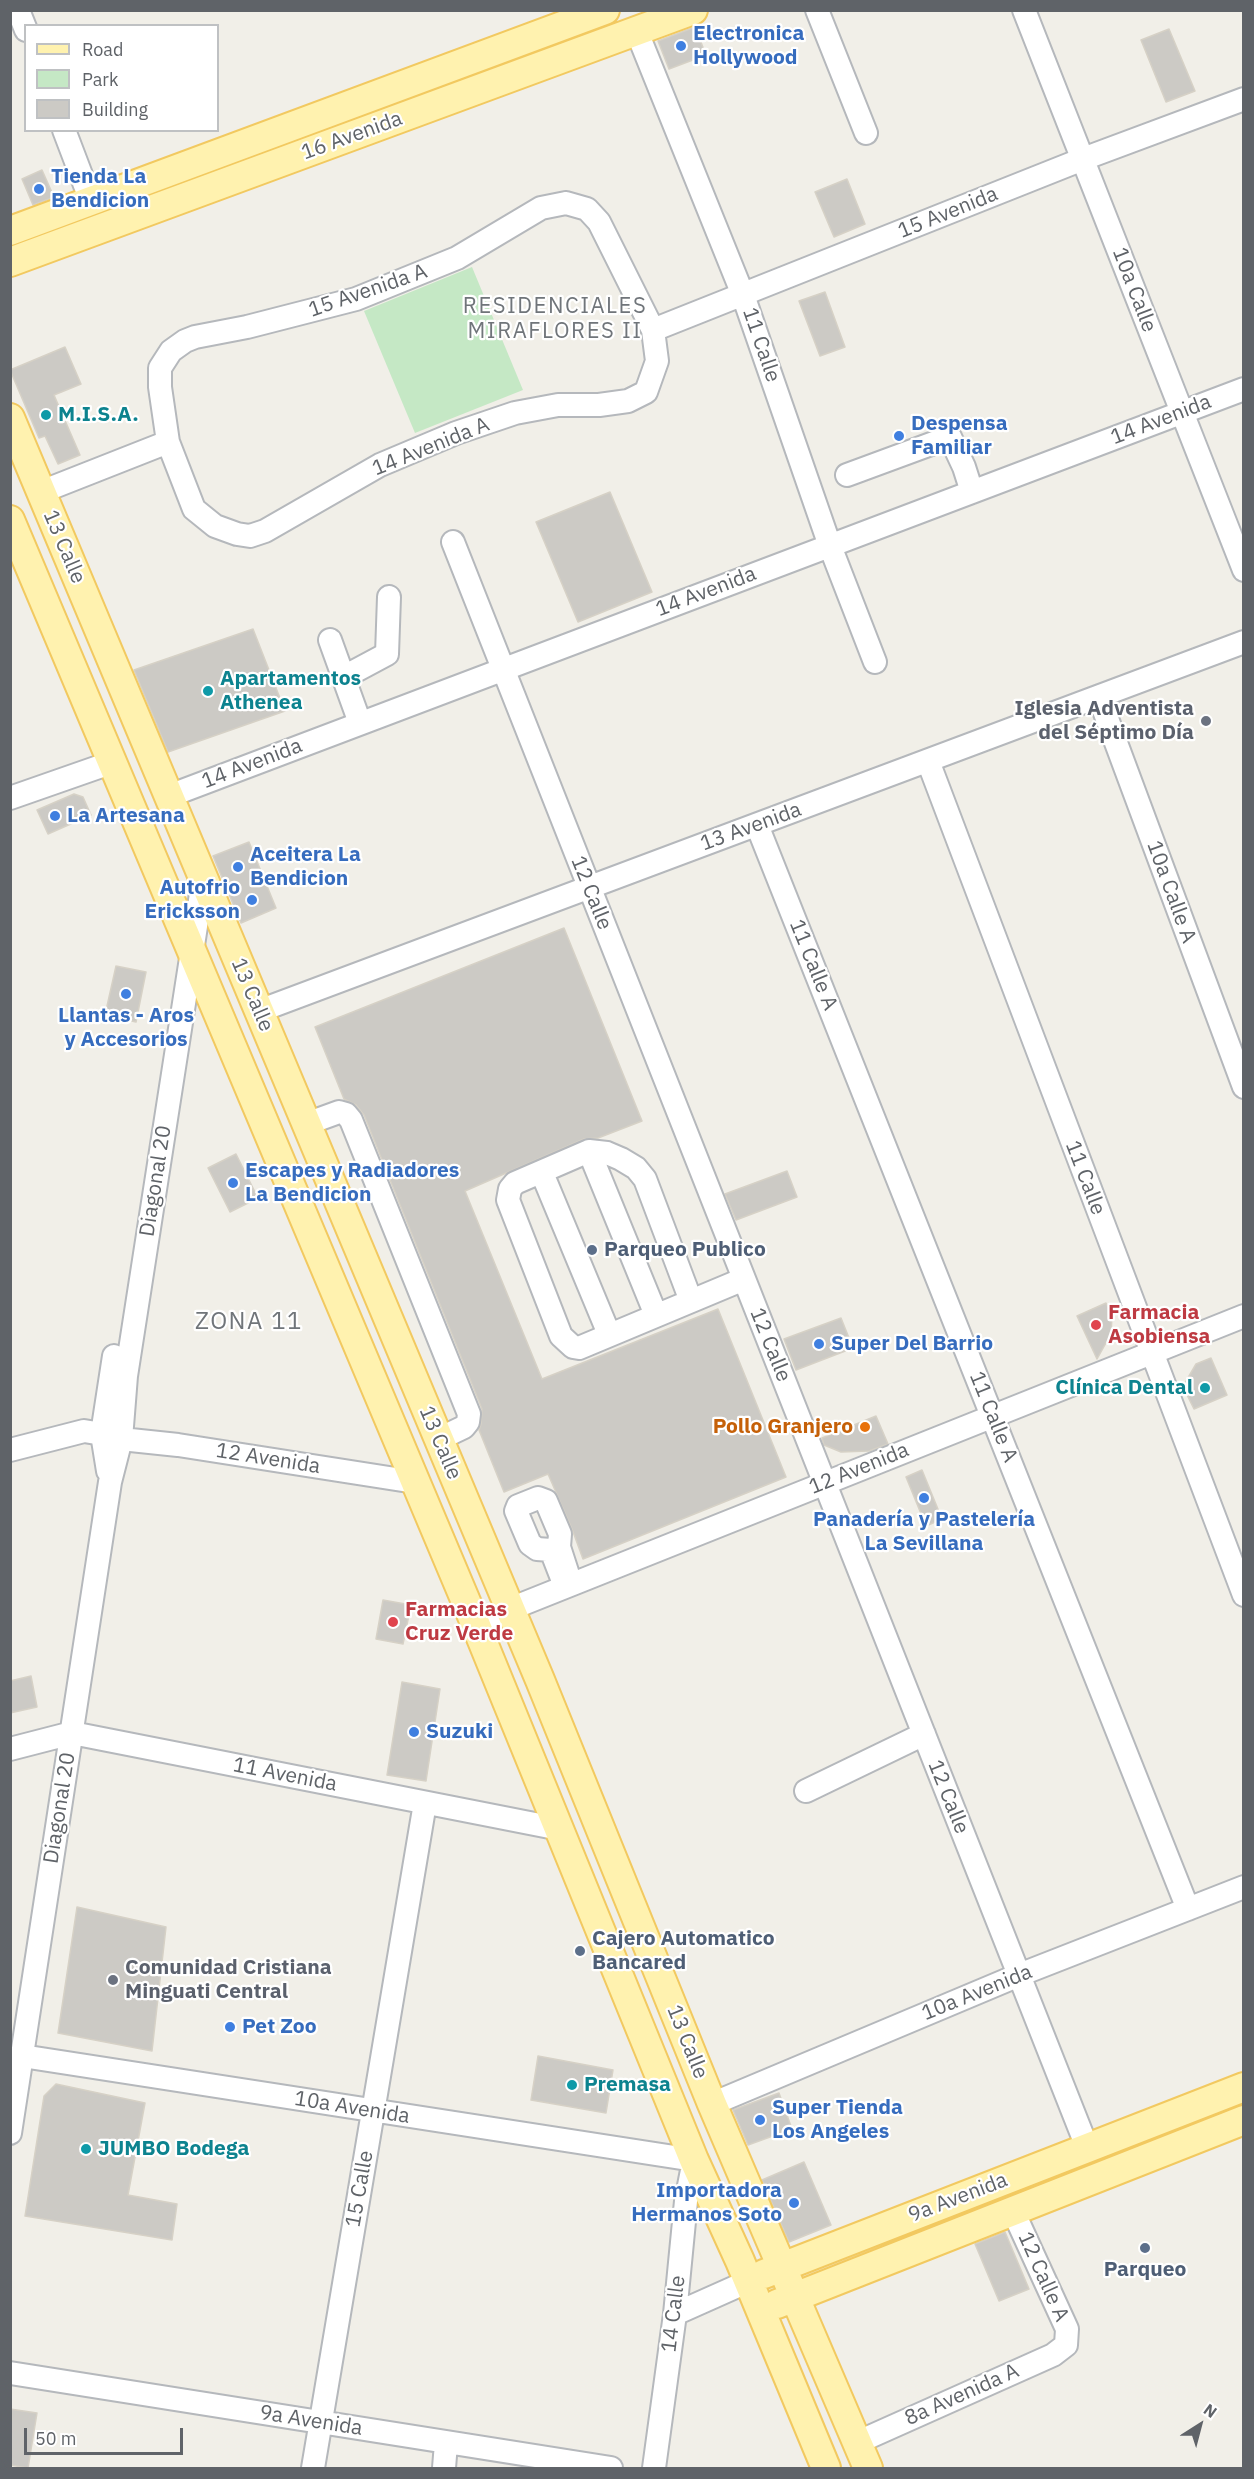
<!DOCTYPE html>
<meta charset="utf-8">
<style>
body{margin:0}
#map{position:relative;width:1254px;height:2479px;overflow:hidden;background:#f1efe8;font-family:"IBM Plex Sans",sans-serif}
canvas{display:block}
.frame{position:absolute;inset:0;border:12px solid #5f6368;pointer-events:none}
.legend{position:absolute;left:24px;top:24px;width:195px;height:108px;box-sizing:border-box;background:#fff;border:2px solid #bfc1c3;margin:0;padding:8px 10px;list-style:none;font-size:18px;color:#5f6368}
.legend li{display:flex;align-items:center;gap:12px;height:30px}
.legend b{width:30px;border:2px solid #bfc1c3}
.north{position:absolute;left:1170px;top:2395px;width:60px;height:60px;-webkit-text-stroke:4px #fff;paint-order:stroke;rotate:36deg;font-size:16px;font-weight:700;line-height:24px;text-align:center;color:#5f6368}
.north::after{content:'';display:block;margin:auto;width:21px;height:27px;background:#5f6368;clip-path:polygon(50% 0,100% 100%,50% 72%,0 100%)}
.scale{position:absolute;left:24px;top:2428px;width:159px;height:27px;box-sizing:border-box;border:3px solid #5f6368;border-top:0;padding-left:8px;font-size:18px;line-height:21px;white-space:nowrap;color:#5f6368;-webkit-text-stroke:4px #fff;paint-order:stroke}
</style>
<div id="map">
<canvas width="1254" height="2479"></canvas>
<div class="frame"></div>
<ul class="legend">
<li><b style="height:8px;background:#fff2af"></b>Road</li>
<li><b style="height:16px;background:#c5e8c5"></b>Park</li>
<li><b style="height:16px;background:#cccac5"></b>Building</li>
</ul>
<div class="north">N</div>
<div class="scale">50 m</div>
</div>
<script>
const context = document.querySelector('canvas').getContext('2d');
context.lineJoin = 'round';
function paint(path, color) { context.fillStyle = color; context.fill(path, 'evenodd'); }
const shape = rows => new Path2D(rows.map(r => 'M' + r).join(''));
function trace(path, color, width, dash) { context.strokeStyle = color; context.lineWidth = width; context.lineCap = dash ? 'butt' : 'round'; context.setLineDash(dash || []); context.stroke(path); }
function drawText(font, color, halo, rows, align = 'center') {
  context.font = font + ' "IBM Plex Sans",sans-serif'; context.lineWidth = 4.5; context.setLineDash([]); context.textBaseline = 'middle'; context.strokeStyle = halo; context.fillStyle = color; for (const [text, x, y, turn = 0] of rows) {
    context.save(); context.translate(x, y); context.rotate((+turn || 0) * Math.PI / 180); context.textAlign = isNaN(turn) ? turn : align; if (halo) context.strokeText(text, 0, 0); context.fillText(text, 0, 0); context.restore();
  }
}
paint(shape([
 [472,267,523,390,415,433,364,311]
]), '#c5e8c5');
const building = shape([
 [695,27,706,55,669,69,658,41,695,27],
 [1169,29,1195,91,1166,102,1141,40,1169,29],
 [42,170,54,197,33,205,22,179,42,170],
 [847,179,865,224,834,237,815,192,847,179],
 [825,292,845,347,820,356,799,301,825,292],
 [65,347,81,384,54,395,80,455,58,464,45,436,39,438,10,370,65,347],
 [610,492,652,592,578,622,536,522,610,492],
 [253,629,285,711,168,752,134,670,253,629],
 [74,794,83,797,91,815,48,834,37,810,74,794],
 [249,842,276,908,241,923,213,856,249,842],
 [564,928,642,1121,598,1138,584,1139,465,1191,542,1379,718,1309,786,1477,583,1559,572,1529,548,1474,504,1492,479,1430,481,1424,482,1409,364,1115,356,1105,344,1099,315,1027,564,928],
 [116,966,146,972,136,1022,105,1015,116,966],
 [236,1154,258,1198,230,1212,208,1168,236,1154],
 [787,1171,797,1197,736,1220,725,1194,787,1171],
 [1106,1303,1112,1316,1111,1334,1097,1359,1077,1316,1106,1303],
 [841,1318,853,1348,796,1370,784,1339,841,1318],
 [1211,1358,1227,1395,1194,1409,1186,1393,1185,1383,1196,1364,1211,1358],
 [876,1416,888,1444,869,1451,841,1452,824,1445,822,1438,876,1416],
 [922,1470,942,1519,926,1526,906,1477,922,1470],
 [383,1600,411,1605,403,1644,376,1639,383,1600],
 [31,1676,37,1707,10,1713,10,1681,31,1676],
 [402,1682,440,1689,426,1781,387,1775,402,1682],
 [77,1907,166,1927,152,2051,58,2033,77,1907],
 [538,2056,613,2070,606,2113,531,2100,538,2056],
 [56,2084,145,2103,128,2195,177,2204,172,2240,25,2216,44,2096,56,2084],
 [779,2093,792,2129,748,2145,733,2110,779,2093],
 [804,2162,831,2225,789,2242,762,2180,804,2162],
 [1005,2232,1029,2289,999,2301,975,2244,1005,2232],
 [10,2409,37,2413,28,2468,10,2465,10,2409]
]);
paint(building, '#cccac5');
trace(building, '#d6d1c6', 1.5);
const minor = shape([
 [18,10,26,30],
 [817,10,866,133],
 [1024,10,1244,570],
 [637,32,743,295,830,546,875,662],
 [64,130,91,201],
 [566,203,587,209,599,222,653,330,657,361,646,392,628,401,599,405,558,405,515,413,456,433,380,465,265,531,250,536,237,534,215,526,194,509,168,442,160,387,160,368,171,351,185,341,195,337,247,327,356,299,457,258,541,208,566,203],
 [653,330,1083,159,1244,99],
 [847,475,950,437,964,467,972,492],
 [41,492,168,442],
 [453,542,1087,2147],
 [330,640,360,723],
 [344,677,387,654,389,597],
 [1099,697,1244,1087],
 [928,761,1244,1595],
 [169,796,1244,389],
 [10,798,113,762],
 [757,825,1188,1909],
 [259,1011,1244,642],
 [306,1124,339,1112,346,1114,351,1120,469,1414,468,1422,464,1427,439,1439],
 [589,1151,656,1315],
 [542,1173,609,1334],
 [691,1301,645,1179,636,1168,621,1159,607,1153,589,1151,515,1183,510,1189,508,1200,561,1336,573,1347,579,1348,744,1279],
 [121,1439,178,1445,415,1482],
 [10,1450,84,1431,102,1434],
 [108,1471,102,1434,114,1356],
 [565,1586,551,1550,537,1549,530,1544,516,1511,518,1506,538,1498,546,1501,560,1534,559,1547,571,1584],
 [475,1623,1244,1316],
 [10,1749,72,1733,560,1829],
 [806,1791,924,1734],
 [10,2059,22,2056,694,2160,686,2201,675,2314,654,2468],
 [712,2104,1019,1975,1244,1887],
 [10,2133,110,1482,121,1439,126,1376,203,881],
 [675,2314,749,2281],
 [10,2373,611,2468],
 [856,2443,1053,2355,1066,2345,1067,2329,1013,2211],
 [313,2468,425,1803],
 [444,2468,446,2443]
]);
const major = shape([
 [10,231,605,10],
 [10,262,693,10],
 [10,418,540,1680,712,2104,868,2468],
 [10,520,475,1623,694,2160,740,2261,826,2468],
 [764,2274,1244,2087],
 [777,2304,1244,2120]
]);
trace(minor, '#b5b8bc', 26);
trace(major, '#f2c960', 32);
trace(minor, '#fff', 22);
trace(major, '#fff2af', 28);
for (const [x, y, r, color] of [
 [681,46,6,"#3f7fe0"],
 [39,189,6,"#3f7fe0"],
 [46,415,6,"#0f9aa8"],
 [899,436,6,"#3f7fe0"],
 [208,691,6,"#0f9aa8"],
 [1206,721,6,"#6b7280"],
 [55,816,6,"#3f7fe0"],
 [238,867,6,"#3f7fe0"],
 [252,900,6,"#3f7fe0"],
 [126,994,6,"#3f7fe0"],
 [233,1183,6,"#3f7fe0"],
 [592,1250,6,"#5c6f8a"],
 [1096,1325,6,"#e0444e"],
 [819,1344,6,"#3f7fe0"],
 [1205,1388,6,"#0f9aa8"],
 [865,1427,6,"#e8710a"],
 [924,1498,6,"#3f7fe0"],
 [393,1622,6,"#e0444e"],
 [414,1732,6,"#3f7fe0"],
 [580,1951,6,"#5c6f8a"],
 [113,1980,6,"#6b7280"],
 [230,2027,6,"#3f7fe0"],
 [572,2085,6,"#0f9aa8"],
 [760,2120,6,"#3f7fe0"],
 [86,2149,6,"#0f9aa8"],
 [794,2203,6,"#3f7fe0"],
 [1145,2248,6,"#5c6f8a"]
]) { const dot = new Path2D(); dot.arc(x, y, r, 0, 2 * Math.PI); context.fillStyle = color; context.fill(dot); trace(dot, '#fff', 2); }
drawText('bold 21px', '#366cbe', '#fff', [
 ["Electronica",693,34],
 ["Hollywood",693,58],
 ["Tienda La",51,177],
 ["Bendicion",51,201],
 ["Despensa",911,424],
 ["Familiar",911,448],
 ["La Artesana",67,816],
 ["Aceitera La",250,855],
 ["Bendicion",250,879],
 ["Autofrio",240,888,"right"],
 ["Ericksson",240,912,"right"],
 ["Llantas - Aros",126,1016,"center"],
 ["y Accesorios",126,1040,"center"],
 ["Escapes y Radiadores",245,1171],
 ["La Bendicion",245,1195],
 ["Super Del Barrio",831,1344],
 ["Panadería y Pastelería",924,1520,"center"],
 ["La Sevillana",924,1544,"center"],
 ["Suzuki",426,1732],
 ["Pet Zoo",242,2027],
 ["Super Tienda",772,2108],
 ["Los Angeles",772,2132],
 ["Importadora",782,2191,"right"],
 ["Hermanos Soto",782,2215,"right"]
], 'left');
drawText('21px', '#5f6368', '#fff', [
 ["16 Avenida",352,136,-20],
 ["15 Avenida",948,213,-22],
 ["10a Calle",1134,290,69],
 ["15 Avenida A",368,291,-19],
 ["11 Calle",761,345,71],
 ["14 Avenida",1161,420,-21],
 ["14 Avenida A",431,447,-22],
 ["13 Calle",64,547,67],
 ["14 Avenida",706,592,-21],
 ["14 Avenida",252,764,-21],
 ["13 Avenida",751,827,-20],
 ["10a Calle A",1171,892,70],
 ["12 Calle",591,893,68],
 ["11 Calle A",813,965,68],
 ["13 Calle",252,995,67],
 ["11 Calle",1085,1178,69],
 ["Diagonal 20",156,1181,-81],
 ["12 Calle",770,1345,68],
 ["11 Calle A",993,1417,68],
 ["13 Calle",440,1443,67],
 ["12 Avenida",268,1459,9],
 ["12 Avenida",859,1469,-22],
 ["11 Avenida",285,1775,11],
 ["12 Calle",948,1797,68],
 ["Diagonal 20",60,1808,-81],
 ["10a Avenida",977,1993,-22],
 ["13 Calle",687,2042,68],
 ["10a Avenida",352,2108,9],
 ["15 Calle",360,2189,-80],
 ["9a Avenida",958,2198,-21],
 ["12 Calle A",1043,2277,66],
 ["14 Calle",674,2314,-83],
 ["8a Avenida A",962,2395,-24],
 ["9a Avenida",311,2421,9]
]);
drawText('bold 21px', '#0d838f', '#fff', [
 ["M.I.S.A.",58,415],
 ["Apartamentos",220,679],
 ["Athenea",220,703],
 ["Clínica Dental",1193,1388,"right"],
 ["Premasa",584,2085],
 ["JUMBO Bodega",98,2149]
], 'left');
drawText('bold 21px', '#5b616d', '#fff', [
 ["Iglesia Adventista",1194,709],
 ["del Séptimo Día",1194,733],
 ["Comunidad Cristiana",125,1968,"left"],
 ["Minguati Central",125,1992,"left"]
], 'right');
drawText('bold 21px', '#4e5e75', '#fff', [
 ["Parqueo Publico",604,1250],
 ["Cajero Automatico",592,1939],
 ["Bancared",592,1963],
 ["Parqueo",1145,2270,"center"]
], 'left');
drawText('bold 21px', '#be3a42', '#fff', [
 ["Farmacia",1108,1313],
 ["Asobiensa",1108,1337],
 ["Farmacias",405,1610],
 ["Cruz Verde",405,1634]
], 'left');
drawText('bold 21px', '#c56008', '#fff', [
 ["Pollo Granjero",853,1427]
], 'right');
context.letterSpacing = '1.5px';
drawText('22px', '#70757a', '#fff', [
 ["RESIDENCIALES",555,307],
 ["MIRAFLORES II",555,332]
]);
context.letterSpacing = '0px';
context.letterSpacing = '1.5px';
drawText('24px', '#70757a', '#fff', [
 ["ZONA 11",249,1322]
]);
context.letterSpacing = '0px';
</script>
